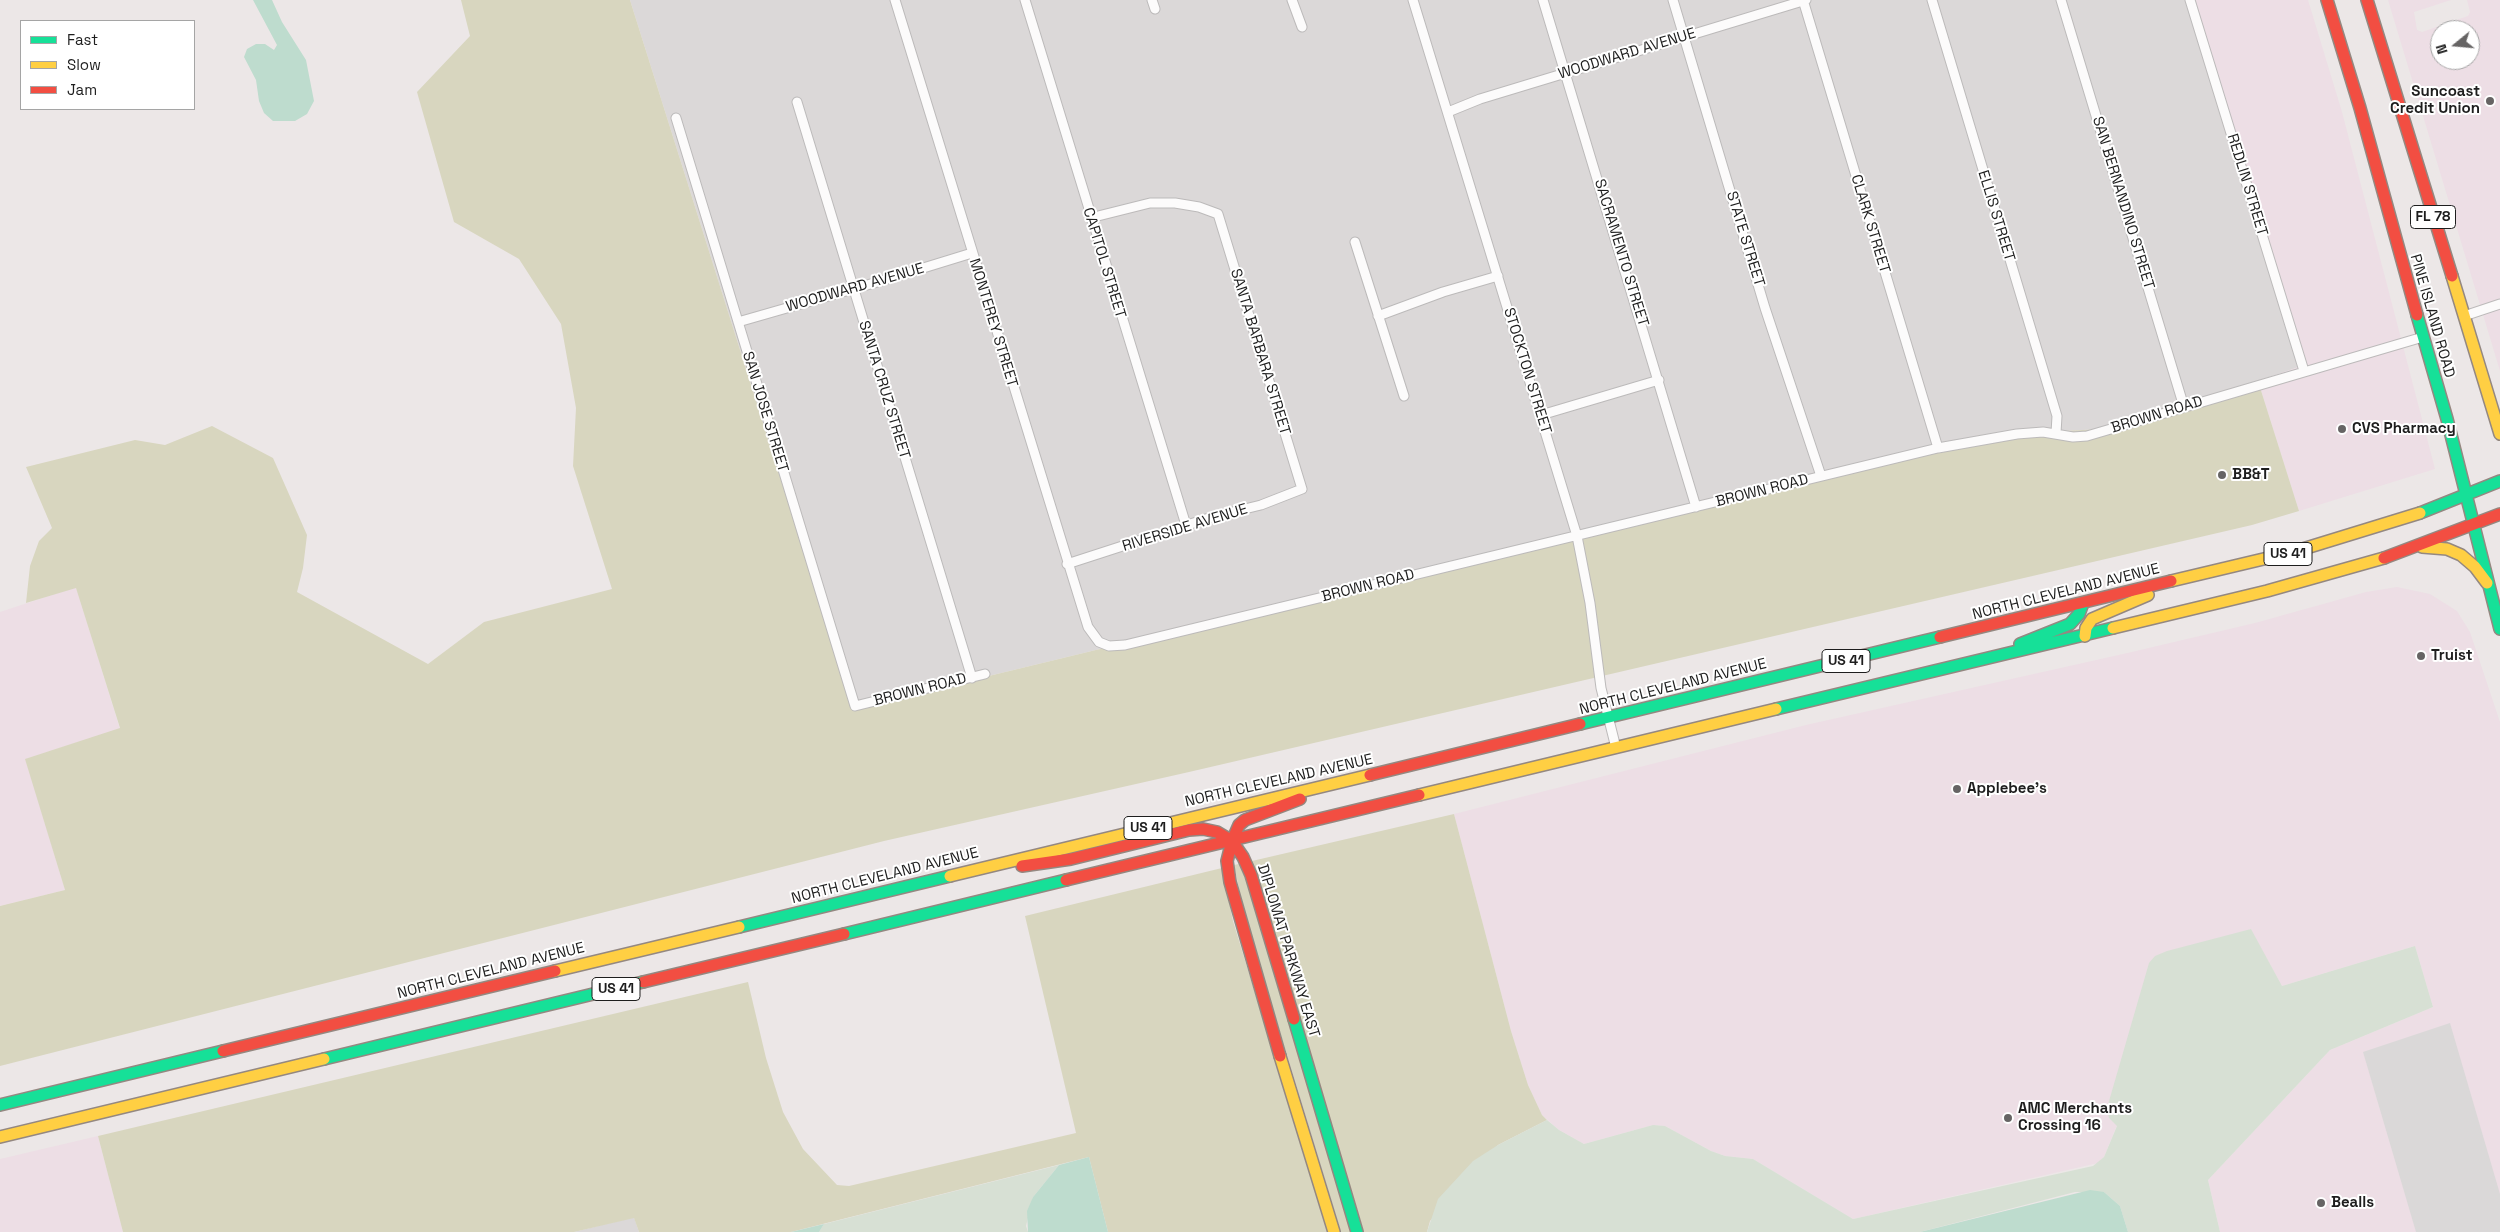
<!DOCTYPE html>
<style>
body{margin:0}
#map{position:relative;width:2500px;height:1232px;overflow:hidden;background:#ece7e7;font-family:"Space Grotesk",sans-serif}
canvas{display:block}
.legend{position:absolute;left:20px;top:20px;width:175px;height:90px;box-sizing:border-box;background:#fff;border:1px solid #a5a5a5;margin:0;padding:6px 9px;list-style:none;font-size:15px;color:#1e1e1e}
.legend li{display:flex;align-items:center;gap:10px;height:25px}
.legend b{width:25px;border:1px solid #a5a5a5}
.north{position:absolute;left:2430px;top:20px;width:50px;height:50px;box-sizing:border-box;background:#fff;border:1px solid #a5a5a5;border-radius:50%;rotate:253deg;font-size:14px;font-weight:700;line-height:20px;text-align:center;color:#1e1e1e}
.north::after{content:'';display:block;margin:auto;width:18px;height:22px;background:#666464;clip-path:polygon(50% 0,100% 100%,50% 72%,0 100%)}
</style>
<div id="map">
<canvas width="2500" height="1232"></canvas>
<ul class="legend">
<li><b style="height:6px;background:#16e098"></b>Fast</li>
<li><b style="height:6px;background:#ffcf43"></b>Slow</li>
<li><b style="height:6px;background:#f24e42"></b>Jam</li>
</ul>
<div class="north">N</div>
</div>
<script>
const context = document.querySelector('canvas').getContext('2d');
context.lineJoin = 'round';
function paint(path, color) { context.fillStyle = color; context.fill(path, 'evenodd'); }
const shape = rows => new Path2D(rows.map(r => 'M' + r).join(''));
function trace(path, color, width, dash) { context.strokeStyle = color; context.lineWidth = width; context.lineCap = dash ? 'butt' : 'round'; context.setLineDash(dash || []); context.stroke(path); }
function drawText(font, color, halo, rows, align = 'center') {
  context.font = font + ' "Space Grotesk",sans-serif'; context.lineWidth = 4; context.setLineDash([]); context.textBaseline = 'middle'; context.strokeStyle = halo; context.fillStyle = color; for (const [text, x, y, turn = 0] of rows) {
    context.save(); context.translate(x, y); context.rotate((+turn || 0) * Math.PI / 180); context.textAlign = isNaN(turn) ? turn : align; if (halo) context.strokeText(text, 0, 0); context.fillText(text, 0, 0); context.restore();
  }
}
paint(shape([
 [630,0,2187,0,2298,368,2103,429,1981,435,853,709],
 [634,1217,639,1232,574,1232]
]), '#dbd8d8');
paint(shape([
 [2187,0,2308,0,2342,112,2435,469,2299,511,2258,381,2298,367],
 [2388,0,2451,0,2414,12,2417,30,2422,32,2468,16,2470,12,2467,0,2500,0,2500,371],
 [2440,30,2470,30,2470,60,2440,60],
 [76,587,120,729,26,759,65,890,0,906,0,612],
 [2397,587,2430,594,2457,611,2470,632,2500,722,2500,1232,2220,1232,2208,1180,2330,1050,2433,1007,2415,946,2282,986,2250,929,2109,1118,2117,1125,2104,1157,2098,1163,1853,1219,1753,1159,1725,1156,1711,1151,1665,1126,1653,1125,1584,1144,1559,1130,1542,1115,1528,1085,1511,1031,1454,814,1806,725,2123,654,2255,623,2366,592],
 [98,1136,123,1232,0,1232,0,1159]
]), '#eddee5');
paint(shape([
 [2450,1023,2500,1194,2500,1232,2416,1232,2363,1052]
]), '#dad8d8');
paint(shape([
 [461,0,630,0,853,709,1981,435,2103,429,2258,381,2299,511,2252,525,1189,772,884,841,0,1066,0,906,65,890,25,759,120,728,76,588,26,603,30,566,39,541,52,528,26,467,135,440,165,445,212,426,273,458,307,535,303,568,297,592,428,664,484,622,612,589,573,466,576,408,561,324,519,259,454,222,417,92,470,36],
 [1454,814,1511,1031,1528,1085,1542,1115,1547,1120,1498,1145,1430,1221,1427,1232,1364,1232,1252,861],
 [1239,864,1245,877,1351,1232,1341,1232,1245,917,1234,865],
 [1222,868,1233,921,1328,1232,1108,1232,1089,1157,791,1232,639,1232,634,1218,574,1232,123,1232,98,1136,748,982,766,1058,783,1112,803,1149,837,1185,849,1186,1076,1133,1025,916]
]), '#d8d6bf');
paint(shape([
 [2251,929,2282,986,2415,946,2433,1007,2330,1050,2208,1180,2220,1232,2128,1232,2120,1206,2104,1192,2075,1192,1920,1232,1427,1232,1438,1199,1473,1161,1498,1145,1547,1120,1559,1130,1584,1144,1653,1125,1665,1126,1711,1151,1725,1156,1753,1159,1853,1219,2093,1166,2104,1157,2117,1126,2109,1118,2107,1108,2149,963,2155,956,2167,951],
 [1059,1165,1033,1197,1026,1226,1028,1232,819,1232,824,1224]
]), '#d7e0d4');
paint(shape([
 [253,0,272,0,282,22,306,60,314,101,307,114,295,121,273,121,264,113,259,101,256,80,244,57,247,49,256,44,265,44,274,50,277,45],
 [1089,1157,1108,1232,1028,1232,1027,1211,1033,1197,1059,1165],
 [2090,1190,2104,1192,2120,1206,2128,1232,1920,1232],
 [824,1224,819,1232,791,1232]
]), '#bedcce');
const street = shape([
 [895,0,1088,627,1099,642,1109,646,1125,645,1938,448,2017,434,2043,432,2073,437,2087,436,2423,337],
 [1025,0,1186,525],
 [1152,0,1155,9],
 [1292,0,1302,27],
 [1413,0,1577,536,1590,603,1601,688,1616,748],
 [1543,0,1696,507],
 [1673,0,1765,308,1821,476],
 [1803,0,1938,448],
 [1932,0,2057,416,2056,433],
 [2061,0,2184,407],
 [2190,0,2304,371],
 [797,102,972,678],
 [1448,112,1480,99,1806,0],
 [676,118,855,706,985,674],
 [1355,242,1404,396],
 [1378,316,1443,292,1498,276],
 [2464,316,2500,304],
 [738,322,881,281,972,253],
 [1541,415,1659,380],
 [1067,564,1212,517,1261,505,1302,489,1218,214,1199,207,1175,203,1150,203,1090,218]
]);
const fast = shape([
 [2417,315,2447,419,2500,629],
 [2420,513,2500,481],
 [2020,644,2070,624,2079,614,2083,603],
 [1776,709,2113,628],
 [1580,724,1940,637],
 [739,927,950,876],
 [844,934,1066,880],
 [1294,1019,1357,1232],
 [324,1059,643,982],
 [0,1105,223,1051]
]);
const slow = shape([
 [2452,276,2500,434],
 [2422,547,2447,549,2461,555,2475,567,2487,583],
 [2171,581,2293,552,2420,513],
 [2113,628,2267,591,2384,558],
 [2085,636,2086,628,2092,619,2148,595],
 [1419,795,1776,709],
 [950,876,1370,775],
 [555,971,739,927],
 [1280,1056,1334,1232],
 [0,1137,324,1059]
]);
const jam = shape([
 [2327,0,2360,108,2417,315],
 [2367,0,2452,276],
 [2384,558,2500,514],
 [1940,637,2171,581],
 [1370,775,1580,724],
 [1232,841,1243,857,1251,875,1294,1019],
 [1232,841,1227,861,1230,882,1280,1056],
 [1232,841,1239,825,1245,820,1300,799],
 [1022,866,1071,859,1189,830,1203,829,1217,832,1232,841],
 [1066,880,1419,795],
 [643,982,844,934],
 [223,1051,555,971]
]);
trace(street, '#bcbaba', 11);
trace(fast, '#948881', 14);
trace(slow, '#948881', 14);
trace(jam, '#948881', 14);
trace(street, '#fcfbfb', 9);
trace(fast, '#16e098', 11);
trace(slow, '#ffcf43', 11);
trace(jam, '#f24e42', 11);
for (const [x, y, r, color] of [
 [2490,101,5,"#666464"],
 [2342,429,5,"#666464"],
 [2222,475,5,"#666464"],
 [2421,656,5,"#666464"],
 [1957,789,5,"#666464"],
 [2008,1118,5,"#666464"],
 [2321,1203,5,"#666464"]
]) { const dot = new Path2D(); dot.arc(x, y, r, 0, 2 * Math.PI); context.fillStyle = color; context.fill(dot); trace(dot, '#fff', 2); }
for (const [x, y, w] of [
 [2433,217,45],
 [2288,554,48],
 [1846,661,48],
 [1148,828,48],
 [616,989,48]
]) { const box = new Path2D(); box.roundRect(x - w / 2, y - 11.5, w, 23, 4); context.fillStyle = '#fff'; context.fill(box); trace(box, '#1e1e1e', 1); }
drawText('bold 14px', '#1e1e1e', null, [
 ["FL 78",2433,217],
 ["US 41",2288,554],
 ["US 41",1846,661],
 ["US 41",1148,828],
 ["US 41",616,989]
]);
drawText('15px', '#1e1e1e', '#fff', [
 ["WOODWARD AVENUE",1627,54,-17],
 ["REDLIN STREET",2247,185,73],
 ["SAN BERNANDINO STREET",2123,203,73],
 ["ELLIS STREET",1996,216,73],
 ["CLARK STREET",1870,224,73],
 ["STATE STREET",1745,239,73],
 ["SACRAMENTO STREET",1621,253,73],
 ["CAPITOL STREET",1104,263,73],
 ["WOODWARD AVENUE",855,288,-16],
 ["PINE ISLAND ROAD",2432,316,74],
 ["MONTEREY STREET",993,323,73],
 ["SANTA BARBARA STREET",1260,352,73],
 ["STOCKTON STREET",1527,371,73],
 ["SANTA CRUZ STREET",884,390,73],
 ["SAN JOSE STREET",765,412,73],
 ["BROWN ROAD",2157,415,-17],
 ["BROWN ROAD",1762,491,-14],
 ["RIVERSIDE AVENUE",1185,528,-17],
 ["BROWN ROAD",1368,586,-14],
 ["NORTH CLEVELAND AVENUE",2066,592,-14],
 ["NORTH CLEVELAND AVENUE",1673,687,-14],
 ["BROWN ROAD",920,690,-14],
 ["NORTH CLEVELAND AVENUE",1279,781,-13],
 ["NORTH CLEVELAND AVENUE",885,876,-14],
 ["DIPLOMAT PARKWAY EAST",1288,951,73],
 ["NORTH CLEVELAND AVENUE",491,971,-14]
]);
drawText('bold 15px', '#1e1e1e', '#fff', [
 ["Suncoast",2480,92,"right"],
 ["Credit Union",2480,109,"right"],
 ["CVS Pharmacy",2352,429],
 ["BB&T",2232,475],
 ["Truist",2431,656],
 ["Applebee's",1967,789],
 ["AMC Merchants",2018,1109],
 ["Crossing 16",2018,1126],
 ["Bealls",2331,1203]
], 'left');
</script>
